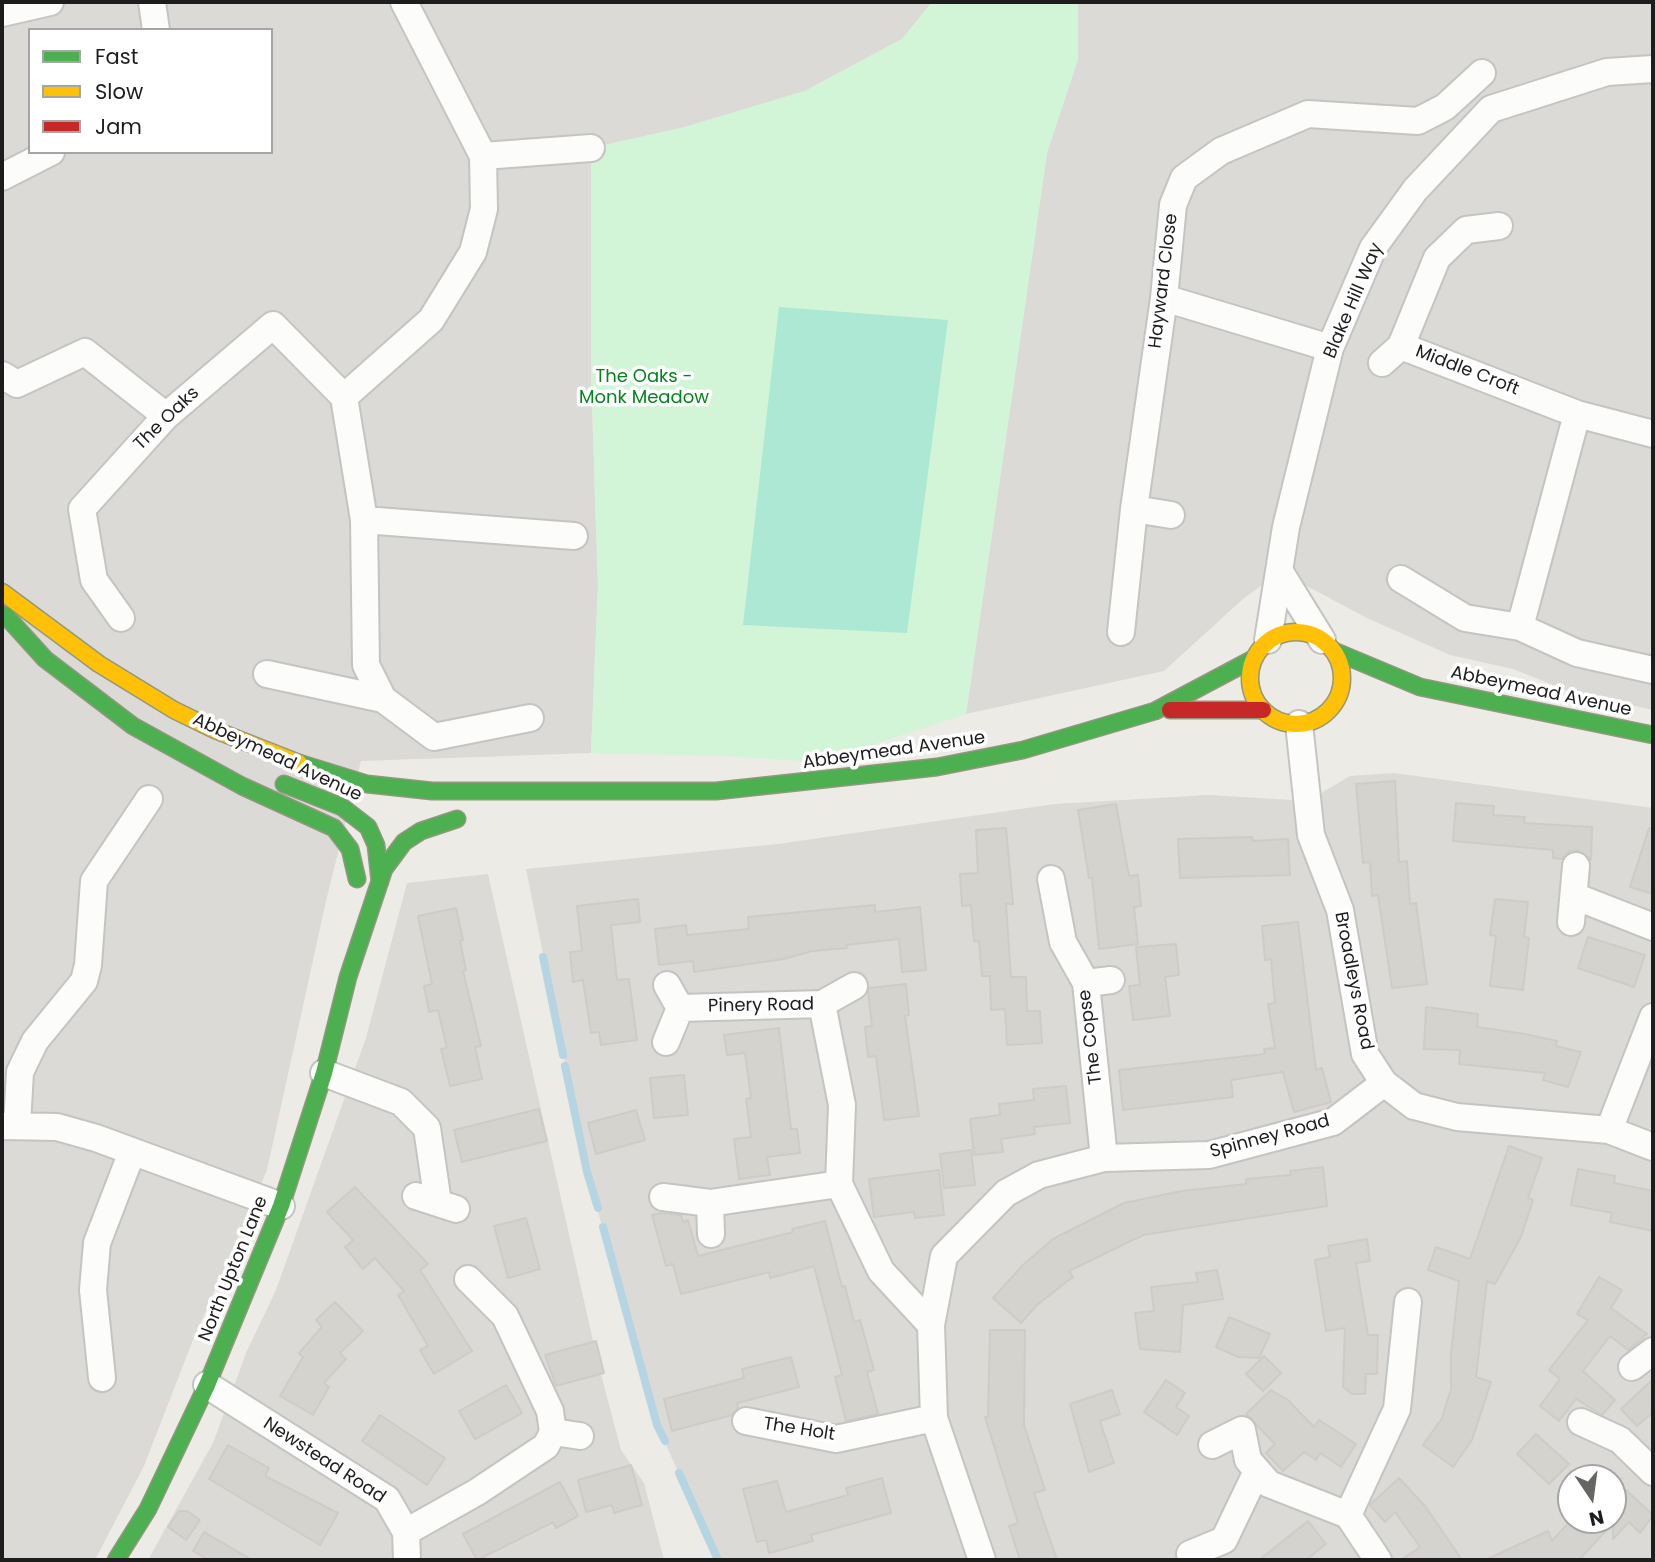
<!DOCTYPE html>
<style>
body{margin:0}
#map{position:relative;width:1655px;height:1562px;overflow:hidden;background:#ecebe6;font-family:Poppins,sans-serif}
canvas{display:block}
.frame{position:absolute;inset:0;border:4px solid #1d1d1d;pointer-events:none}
.legend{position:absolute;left:28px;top:28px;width:245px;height:126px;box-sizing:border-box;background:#fff;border:2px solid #a5a5a5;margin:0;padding:9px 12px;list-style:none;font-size:21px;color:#1d1d1d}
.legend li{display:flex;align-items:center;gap:14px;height:35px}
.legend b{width:35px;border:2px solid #a5a5a5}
.north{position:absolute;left:1557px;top:1464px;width:70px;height:70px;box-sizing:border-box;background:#fff;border:2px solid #a5a5a5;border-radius:50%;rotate:167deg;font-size:19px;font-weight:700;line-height:28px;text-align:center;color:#1d1d1d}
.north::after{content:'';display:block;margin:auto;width:24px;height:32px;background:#656563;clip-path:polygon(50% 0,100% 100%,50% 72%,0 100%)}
</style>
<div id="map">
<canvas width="1655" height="1562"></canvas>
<div class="frame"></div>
<ul class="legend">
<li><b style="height:9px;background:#4caf50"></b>Fast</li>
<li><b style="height:9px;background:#ffc107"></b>Slow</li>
<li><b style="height:9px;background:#c62828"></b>Jam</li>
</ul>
<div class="north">N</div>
</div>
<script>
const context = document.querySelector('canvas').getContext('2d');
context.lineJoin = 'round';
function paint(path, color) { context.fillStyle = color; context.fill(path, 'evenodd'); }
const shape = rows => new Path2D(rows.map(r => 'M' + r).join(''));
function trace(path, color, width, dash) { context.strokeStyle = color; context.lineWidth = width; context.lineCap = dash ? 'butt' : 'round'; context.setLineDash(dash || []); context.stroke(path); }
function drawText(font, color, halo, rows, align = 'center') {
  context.font = font + ' Poppins,sans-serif'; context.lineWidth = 7; context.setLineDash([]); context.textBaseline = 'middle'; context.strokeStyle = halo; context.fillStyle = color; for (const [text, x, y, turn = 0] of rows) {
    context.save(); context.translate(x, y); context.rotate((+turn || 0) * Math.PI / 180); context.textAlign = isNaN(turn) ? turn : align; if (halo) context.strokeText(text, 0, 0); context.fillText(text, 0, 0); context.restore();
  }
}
paint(shape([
 [2,2,932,2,902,39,805,91,685,127,592,148,591,374,598,586,591,753,361,761,326,901,267,1170,191,1345,144,1466,95,1560,2,1560],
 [30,30,271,30,271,152,30,152],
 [1078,2,1653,2,1653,710,1566,690,1513,669,1450,655,1367,618,1280,572,1243,599,1164,671,966,714,1047,153,1078,59],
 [1394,773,1653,808,1653,1560,718,1560,657,1425,587,1172,526,869,778,844,1055,804,1209,795,1308,801,1350,776],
 [1571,1478,1613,1478,1613,1520,1571,1520],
 [488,874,598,1363,621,1450,644,1483,664,1560,148,1560,213,1443,246,1353,276,1290,366,1038,407,883]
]), '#dbdad7');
paint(shape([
 [932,2,1078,2,1078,59,1047,153,966,714,820,762,725,756,591,753,598,586,591,374,591,148,685,127,805,91,902,39]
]), '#d1f5d6');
paint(shape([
 [779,307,948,320,907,633,743,625]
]), '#ade8d5');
trace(shape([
 [543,957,563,1055],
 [565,1066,587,1172,598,1208],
 [603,1227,657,1425,665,1441],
 [679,1473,718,1560]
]), '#b6d5e2', 8);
const building = shape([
 [1395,781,1399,862,1407,861,1410,904,1416,903,1427,984,1392,988,1378,895,1372,896,1370,862,1363,863,1356,784,1395,781],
 [1456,803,1494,806,1493,815,1525,817,1524,823,1592,827,1591,860,1578,850,1569,852,1562,859,1553,858,1553,850,1453,841,1456,803],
 [1116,804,1129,876,1138,875,1141,906,1134,907,1138,944,1099,949,1092,878,1089,878,1078,810,1116,804],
 [1006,828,1013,904,1006,904,1011,977,1026,977,1027,1011,1040,1011,1042,1043,1007,1045,1005,1009,991,1010,990,976,982,976,979,941,974,941,971,905,962,906,960,874,978,873,976,830,1006,828],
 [1649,828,1653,829,1653,894,1630,887,1649,828],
 [1252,837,1253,841,1288,839,1290,875,1180,878,1178,839,1252,837],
 [638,899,640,922,611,925,617,980,629,979,637,1040,601,1045,599,1032,591,1033,583,980,573,982,570,952,582,951,577,906,638,899],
 [1495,899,1528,902,1524,937,1529,938,1523,990,1490,986,1496,936,1490,935,1495,899],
 [875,905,875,912,920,907,926,970,902,972,899,939,846,945,847,948,812,951,784,959,694,972,693,961,659,965,655,929,686,925,687,935,749,929,748,917,875,905],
 [456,908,463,940,460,941,466,970,463,971,481,1046,475,1047,482,1079,450,1086,441,1049,447,1048,438,1010,429,1012,424,986,432,984,418,916,456,908],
 [1298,922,1316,1070,1322,1068,1331,1102,1294,1112,1283,1072,1231,1080,1233,1097,1123,1110,1119,1070,1265,1054,1264,1049,1275,1048,1268,1004,1275,1003,1271,959,1265,960,1262,926,1298,922],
 [1588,937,1645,955,1634,987,1578,968,1588,937],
 [1176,944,1179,975,1165,977,1170,1016,1133,1020,1129,986,1140,985,1136,947,1176,944],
 [906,984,909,1015,905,1016,919,1116,884,1120,876,1056,868,1057,865,1027,872,1026,868,991,869,988,906,984],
 [1426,1007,1478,1014,1477,1027,1525,1034,1557,1041,1556,1046,1581,1052,1568,1087,1543,1080,1545,1073,1459,1064,1460,1050,1424,1049,1426,1007],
 [779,1028,791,1129,797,1129,800,1153,767,1157,770,1175,739,1179,734,1139,751,1137,746,1099,751,1098,745,1053,727,1055,724,1035,779,1028],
 [684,1075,688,1115,654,1118,650,1078,684,1075],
 [1066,1086,1070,1123,1034,1127,1035,1134,1001,1139,1003,1152,974,1155,970,1119,1000,1115,999,1104,1034,1100,1033,1089,1066,1086],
 [539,1109,547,1141,462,1162,454,1130,539,1109],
 [636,1110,645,1140,596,1154,588,1123,636,1110],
 [1509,1146,1542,1158,1528,1198,1533,1200,1521,1237,1495,1284,1487,1281,1476,1377,1491,1382,1472,1440,1453,1467,1423,1445,1442,1418,1451,1389,1451,1353,1459,1281,1428,1270,1436,1247,1470,1259,1509,1146],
 [971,1150,975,1185,944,1188,940,1154,971,1150],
 [1323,1167,1327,1206,1143,1235,1069,1271,1073,1277,1037,1305,1021,1323,993,1298,1023,1265,1053,1239,1124,1203,1182,1191,1246,1184,1246,1179,1291,1175,1290,1171,1323,1167],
 [1578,1169,1615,1176,1614,1183,1653,1191,1653,1231,1610,1222,1612,1213,1571,1205,1578,1169],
 [939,1170,944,1215,915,1218,914,1212,874,1217,869,1179,939,1170],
 [355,1187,428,1264,420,1270,472,1351,434,1374,420,1350,428,1346,398,1295,404,1291,375,1258,363,1269,345,1247,353,1240,327,1212,355,1187],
 [661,1213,681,1215,683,1222,688,1220,698,1256,793,1232,792,1229,825,1221,842,1287,845,1286,854,1322,860,1320,874,1370,867,1372,878,1414,846,1421,835,1377,842,1375,814,1266,770,1278,769,1272,681,1294,673,1264,666,1266,652,1215,661,1213],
 [526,1218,540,1269,508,1278,494,1226,526,1218],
 [1367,1239,1370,1261,1356,1263,1368,1335,1378,1335,1377,1374,1366,1374,1365,1394,1352,1394,1343,1387,1345,1328,1326,1331,1315,1260,1330,1257,1328,1246,1367,1239],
 [1217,1270,1223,1299,1183,1305,1180,1352,1140,1349,1135,1313,1154,1311,1151,1287,1198,1282,1196,1273,1217,1270],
 [1599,1277,1622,1290,1611,1308,1647,1334,1628,1350,1610,1336,1583,1371,1615,1400,1602,1415,1576,1399,1559,1421,1540,1406,1560,1379,1549,1370,1588,1320,1577,1314,1599,1277],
 [335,1302,363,1331,340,1353,346,1359,324,1383,329,1387,313,1415,280,1396,303,1357,299,1353,322,1327,316,1320,335,1302],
 [1229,1317,1270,1334,1259,1358,1238,1357,1216,1347,1229,1317],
 [990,1330,1025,1330,1024,1425,1045,1490,1034,1493,1057,1560,1020,1560,1009,1526,1018,1523,985,1417,988,1417,990,1330],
 [596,1341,604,1373,556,1386,545,1355,596,1341],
 [1264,1356,1281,1373,1263,1391,1246,1374,1264,1356],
 [791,1357,799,1387,737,1403,738,1408,732,1415,672,1431,664,1399,744,1378,742,1369,791,1357],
 [1653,1379,1653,1412,1637,1426,1621,1409,1653,1379],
 [1166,1380,1185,1393,1176,1407,1189,1416,1177,1435,1144,1412,1166,1380],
 [506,1385,522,1413,475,1439,459,1411,506,1385],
 [1112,1390,1120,1414,1100,1421,1114,1463,1089,1472,1070,1404,1112,1390],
 [1271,1390,1288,1400,1314,1427,1319,1420,1356,1444,1341,1467,1320,1453,1316,1460,1304,1452,1283,1471,1266,1453,1275,1444,1246,1414,1271,1390],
 [380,1415,445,1458,427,1485,362,1441,380,1415],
 [1536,1434,1569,1464,1549,1484,1517,1454,1536,1434],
 [228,1445,269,1468,265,1476,338,1513,320,1545,209,1479,228,1445],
 [631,1465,642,1505,614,1513,612,1505,586,1512,578,1480,631,1465],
 [882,1478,891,1513,811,1535,813,1541,769,1553,766,1540,757,1542,743,1489,777,1481,786,1512,848,1495,846,1488,882,1478],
 [1399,1478,1425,1506,1462,1560,1401,1560,1420,1547,1395,1512,1385,1522,1370,1505,1399,1478],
 [560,1482,578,1516,556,1528,553,1522,477,1560,463,1534,560,1482],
 [1626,1490,1653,1515,1640,1533,1629,1522,1613,1539,1613,1523,1579,1560,1485,1560,1548,1531,1552,1541,1571,1520,1613,1520,1613,1503,1626,1490],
 [179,1511,187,1511,200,1520,186,1540,168,1527,179,1511],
 [1308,1521,1326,1544,1306,1560,1259,1560,1308,1521],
 [204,1532,252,1560,209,1560,193,1551,204,1532]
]);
paint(building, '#d5d3ce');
trace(building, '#cfccc7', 2);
const street = shape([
 [152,2,156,30],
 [404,2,483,156,484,209,473,252,431,320,344,397,364,520,366,665,383,699,434,737,530,718],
 [2,13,50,2],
 [483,156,591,148],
 [2,177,51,152],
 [1499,226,1466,230,1437,258,1401,346,1577,414,1653,434],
 [1164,298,1330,348],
 [1382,363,1401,346],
 [2,375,17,384,85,352,166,416],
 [1134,509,1171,515],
 [364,520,574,536],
 [1280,572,1322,640],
 [1401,579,1465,618,1520,627,1577,653,1653,670],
 [121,618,94,580,82,509,166,416,273,325,344,397],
 [1520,627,1577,414],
 [1121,632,1134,509,1164,298,1173,205,1184,178,1221,151,1308,114,1418,121,1445,107,1482,73],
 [1268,640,1286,527,1330,348,1373,248,1415,190,1491,109,1607,72,1653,69],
 [267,674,383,699],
 [1299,724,1311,835,1340,910,1365,1054,1384,1083,1414,1106,1457,1117,1609,1130,1653,1147],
 [1051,879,1063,942,1086,983,1104,1158],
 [1574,896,1653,927],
 [1571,922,1576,866],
 [1086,983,1111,980],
 [667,985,680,1008],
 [822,1004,854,986],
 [666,1042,680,1008,822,1004,842,1105,839,1184,881,1271,931,1325],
 [324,1073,401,1102,427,1128,438,1203],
 [17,1124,20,1072,35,1041,84,981,88,965,94,881,149,799],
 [2,1126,57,1127,96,1138,281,1206],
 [1609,1130,1653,1017],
 [416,1196,456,1209],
 [663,1197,710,1203,839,1184],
 [710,1203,711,1234],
 [1632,1367,1653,1351],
 [102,1378,93,1290,97,1243,132,1152],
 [207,1385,387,1499,406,1532,407,1560],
 [746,1421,836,1439,934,1418],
 [1581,1422,1620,1440,1653,1472],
 [553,1432,580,1436],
 [1212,1445,1242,1430,1248,1460,1269,1484,1348,1515,1378,1560],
 [1348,1515,1397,1409,1408,1302],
 [406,1532,477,1492,546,1446,553,1432,550,1411,505,1316,468,1279],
 [1190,1554,1224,1540,1257,1471],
 [982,1560,934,1418,931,1325,944,1256,1006,1193,1039,1175,1104,1158,1209,1155,1333,1122,1384,1083]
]);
const fast = shape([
 [5,615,45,659,133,726,242,786,334,828,350,849,357,879],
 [1334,651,1420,687,1653,735],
 [299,763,367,784,432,791,716,791,937,767,1023,750,1155,711,1253,659],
 [284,784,342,807,368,827,376,845,380,882],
 [116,1560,148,1509,207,1385,281,1206,324,1073,348,977,384,869,404,842,421,831,457,819]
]);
const slow = shape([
 [2,592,99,664,174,710,215,730,299,763],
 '1250 678a46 46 0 1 1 92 0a46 46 0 1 1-92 0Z'
]);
const jam = shape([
 [1170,710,1263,710]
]);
trace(street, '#c4c4c2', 30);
trace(fast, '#92977d', 19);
trace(slow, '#92977d', 19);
trace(jam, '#92977d', 19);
trace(street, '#fcfcfb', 26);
trace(fast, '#4caf50', 16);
trace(slow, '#ffc107', 16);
trace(jam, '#c62828', 16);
drawText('18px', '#1d1d1d', '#fff', [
 ["Hayward Close",1164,281,-83],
 ["Blake Hill Way",1354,301,-67],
 ["Middle Croft",1467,371,21],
 ["The Oaks",167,419,-44],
 ["Abbeymead Avenue",1541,692,12],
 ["Abbeymead Avenue",894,751,-8],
 ["Abbeymead Avenue",277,758,25],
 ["Broadleys Road",1353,981,79],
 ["Pinery Road",761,1006,-1],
 ["The Copse",1091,1037,-97],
 ["Spinney Road",1270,1137,-15],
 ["North Upton Lane",234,1269,-68],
 ["The Holt",799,1430,9],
 ["Newstead Road",324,1461,33]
]);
drawText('18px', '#03841c', '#fff', [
 ["The Oaks -",644,377],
 ["Monk Meadow",644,398]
]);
</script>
